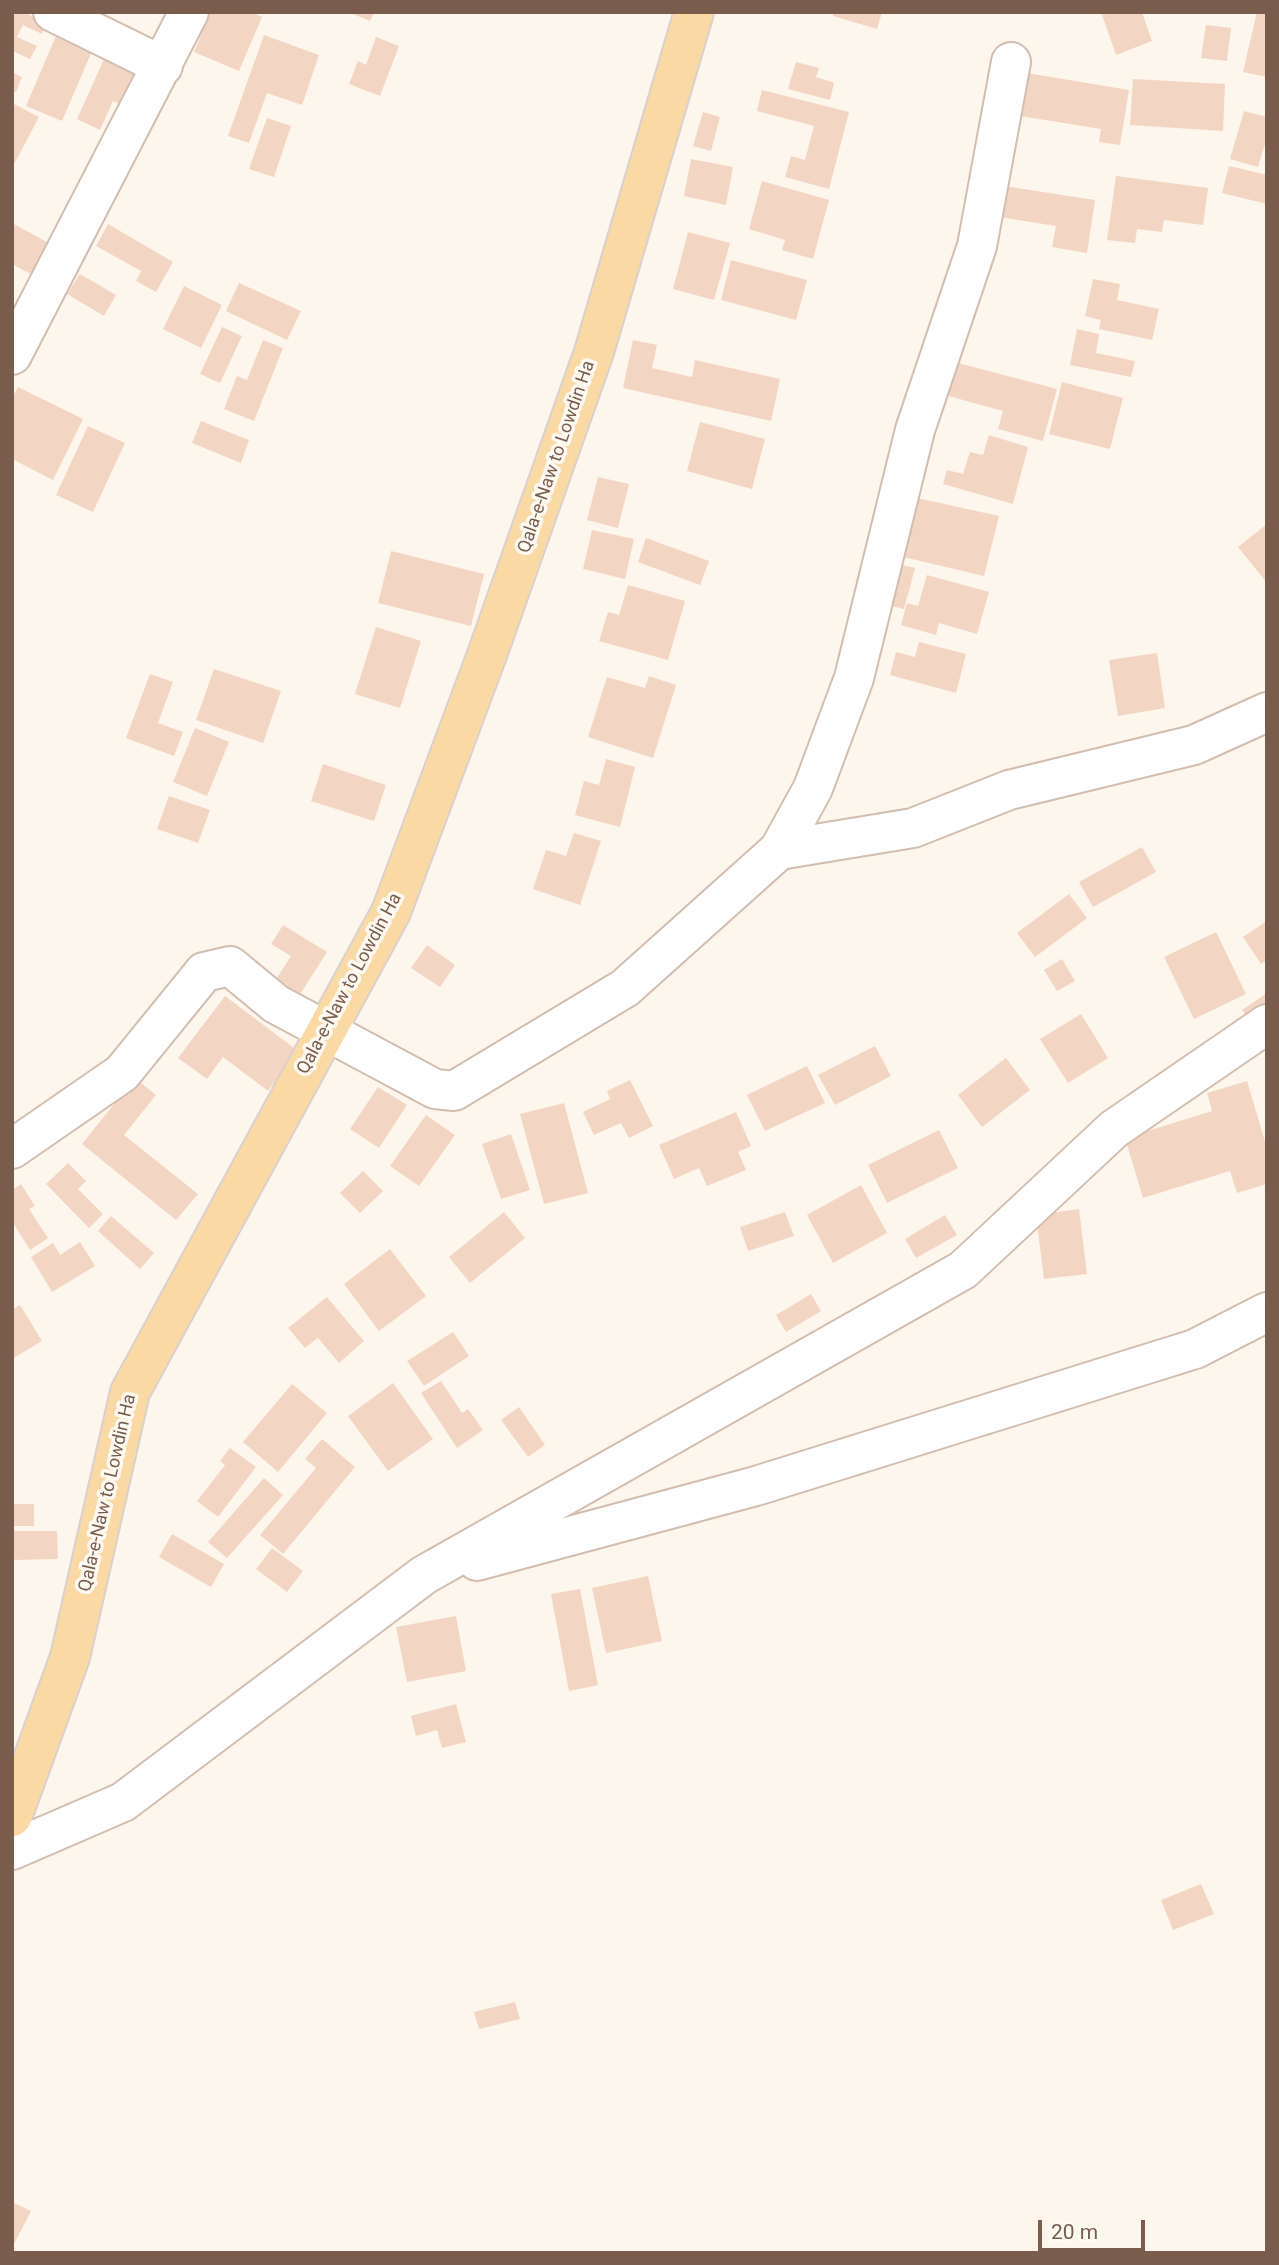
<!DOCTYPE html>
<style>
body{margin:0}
#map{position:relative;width:1279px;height:2265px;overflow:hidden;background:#fdf6ec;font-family:Roboto,sans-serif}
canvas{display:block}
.frame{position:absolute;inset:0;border:14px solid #7a5c4d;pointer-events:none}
.scale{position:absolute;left:1038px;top:2220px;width:107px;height:32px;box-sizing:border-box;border:4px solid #7a5c4d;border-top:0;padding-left:9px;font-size:21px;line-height:24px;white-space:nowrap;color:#7a5c4d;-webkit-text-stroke:5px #fffaf3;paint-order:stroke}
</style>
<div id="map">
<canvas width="1279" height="2265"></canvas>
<div class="frame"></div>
<div class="scale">20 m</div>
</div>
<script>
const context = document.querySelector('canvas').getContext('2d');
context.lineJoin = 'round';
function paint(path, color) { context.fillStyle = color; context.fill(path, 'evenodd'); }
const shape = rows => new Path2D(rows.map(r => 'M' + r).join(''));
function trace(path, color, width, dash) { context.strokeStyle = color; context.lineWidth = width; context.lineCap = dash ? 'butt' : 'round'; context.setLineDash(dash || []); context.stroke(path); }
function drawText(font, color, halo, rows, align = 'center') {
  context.font = font + ' Roboto,sans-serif'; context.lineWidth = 7; context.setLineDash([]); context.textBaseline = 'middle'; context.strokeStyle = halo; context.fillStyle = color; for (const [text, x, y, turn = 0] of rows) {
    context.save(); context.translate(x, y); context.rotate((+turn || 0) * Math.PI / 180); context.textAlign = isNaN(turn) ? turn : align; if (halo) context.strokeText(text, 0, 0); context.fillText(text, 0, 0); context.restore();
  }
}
paint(shape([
 [12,12,23,12,47,23,42,34,23,25,17,37,37,46,30,59,12,51],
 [211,12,251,12,262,17,239,71,194,52],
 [348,12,374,12,370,21],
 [834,12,882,12,877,29,833,16],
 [1101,12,1142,12,1152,41,1116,55],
 [1257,12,1267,12,1267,77,1243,72],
 [1206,25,1231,28,1227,61,1201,58],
 [59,29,95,44,62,121,26,106],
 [264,35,319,55,302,105,267,93,249,143,228,136],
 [376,37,399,46,380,96,349,84,358,61,366,65],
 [105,57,141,74,127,107,113,101,100,130,77,119],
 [796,62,819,68,816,77,834,83,830,100,788,89],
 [12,72,22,77,16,92,12,91],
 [1021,72,1129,90,1120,145,1099,142,1101,129,1014,115],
 [1133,79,1225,84,1223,131,1130,125],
 [762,90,849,112,829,189,785,177,791,156,805,160,814,126,757,111],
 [12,103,39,117,12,168],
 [1244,111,1267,117,1267,138,1258,167,1230,159],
 [703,112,720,117,711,151,693,146],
 [267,118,291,126,274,177,249,169],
 [691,159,733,167,726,205,684,196],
 [1229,166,1267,175,1267,204,1222,193],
 [1116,176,1208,188,1203,225,1164,220,1162,232,1137,229,1135,243,1107,240],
 [762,181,829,200,813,259,782,250,785,240,749,229],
 [1004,186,1095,200,1087,253,1052,247,1056,226,999,217],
 [12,223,56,247,38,278,12,264],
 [108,224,173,262,156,292,136,281,141,271,96,246],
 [688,232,730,243,714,300,673,289],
 [731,260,807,280,796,320,721,300],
 [80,274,116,295,104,316,67,294],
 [1093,279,1120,284,1117,300,1159,309,1152,340,1099,329,1101,320,1085,316],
 [239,283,301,311,287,340,226,311],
 [184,286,222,305,201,348,163,329],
 [222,327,242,336,220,383,200,374],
 [1077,329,1099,334,1096,353,1135,361,1131,377,1070,365],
 [263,340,283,348,254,421,224,409,237,376,247,380],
 [633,340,657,345,652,368,692,377,695,360,780,379,771,421,623,388],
 [943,359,1057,389,1043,441,998,429,1003,411,934,392],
 [1062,382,1123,398,1110,449,1049,434],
 [18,387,83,419,53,480,12,459,12,398],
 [201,421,249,440,241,463,192,443],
 [700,422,765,439,752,489,687,471],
 [88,426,125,443,93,512,56,495],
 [989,435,1028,447,1013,504,943,484,947,470,963,474,970,452,983,455],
 [598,477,629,484,618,528,587,520],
 [908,496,999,516,984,576,895,555],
 [1267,524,1267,583,1238,547],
 [592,530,634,539,625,579,583,569],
 [646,538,709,561,700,585,638,562],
 [391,551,484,574,471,626,378,603],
 [888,562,915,568,904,609,878,603],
 [927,575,989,592,977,634,939,623,936,635,901,625,907,603,918,606],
 [628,585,685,601,668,660,599,641,608,612,619,615],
 [376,627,421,641,400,708,355,694],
 [919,642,966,654,956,693,890,675,896,652,915,657],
 [1157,653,1165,708,1118,716,1109,660],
 [214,669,281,691,263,743,196,720],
 [150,674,173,682,158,723,183,732,174,756,126,738],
 [649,676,676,685,653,758,588,737,607,677,645,688],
 [195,728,229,742,207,796,173,782],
 [606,759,635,767,620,827,575,815,584,781,599,785],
 [323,764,386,785,374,821,311,801],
 [169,796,210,810,198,843,157,829],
 [574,833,601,841,580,905,533,889,546,850,566,856],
 [1142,847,1156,872,1093,907,1079,882],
 [1069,894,1087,918,1035,957,1017,933],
 [1267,921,1267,960,1261,964,1243,937],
 [283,925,327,952,297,999,273,984,291,956,271,944],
 [1216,932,1246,994,1194,1019,1164,957],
 [427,945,455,965,440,987,411,968],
 [1062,959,1075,981,1057,991,1044,970],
 [1267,993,1267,1013,1252,1024,1242,1010],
 [225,996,298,1051,268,1091,223,1057,207,1079,178,1058],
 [1081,1014,1108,1058,1068,1083,1040,1039],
 [875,1046,891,1076,835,1105,818,1075],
 [1006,1058,1030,1090,982,1127,958,1095],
 [807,1066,825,1103,765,1131,747,1095],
 [135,1078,156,1095,124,1135,198,1194,176,1220,82,1144],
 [630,1080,653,1126,629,1138,621,1123,594,1135,583,1112,610,1099,607,1091],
 [1247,1081,1267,1148,1267,1184,1237,1193,1230,1171,1143,1198,1125,1138,1212,1111,1207,1093],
 [378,1087,407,1105,379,1148,350,1129],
 [564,1103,588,1193,544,1204,520,1114],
 [736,1112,751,1146,738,1152,746,1170,707,1186,699,1168,674,1179,659,1145],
 [426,1115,455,1135,419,1186,390,1166],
 [939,1130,958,1168,887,1203,868,1165],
 [511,1134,530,1190,501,1199,482,1144],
 [68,1163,86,1181,78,1189,103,1214,89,1228,46,1184],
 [363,1171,383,1191,360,1213,340,1193],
 [21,1184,35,1206,29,1209,48,1238,30,1250,12,1221,12,1190],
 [861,1185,887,1233,833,1263,807,1215],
 [1079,1209,1087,1274,1044,1279,1036,1215],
 [504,1212,525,1238,470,1283,449,1257],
 [785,1212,794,1236,748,1251,740,1227],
 [945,1215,957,1235,916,1258,905,1239],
 [111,1216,154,1253,140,1269,98,1231],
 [80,1242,95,1266,52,1292,31,1257,53,1243,60,1255],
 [390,1249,426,1296,379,1331,344,1284],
 [811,1294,821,1311,786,1332,776,1315],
 [327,1297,364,1341,339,1363,318,1338,305,1348,288,1328],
 [20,1305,42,1341,12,1359,12,1310],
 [453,1332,469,1356,424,1386,407,1361],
 [441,1381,462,1413,468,1409,483,1430,457,1448,421,1393],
 [393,1383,433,1439,388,1471,348,1416],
 [292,1384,327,1413,278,1472,243,1442],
 [519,1407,545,1445,528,1457,501,1420],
 [322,1439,355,1467,283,1554,260,1535,316,1468,305,1459],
 [230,1448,256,1467,218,1517,197,1501,225,1465,220,1461],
 [264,1478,283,1495,227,1558,208,1542],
 [12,1504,34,1504,34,1526,12,1526],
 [12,1531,57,1531,58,1559,12,1560],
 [172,1534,224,1564,211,1587,159,1557],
 [272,1548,303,1571,287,1592,256,1569],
 [648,1576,662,1641,606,1653,592,1588],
 [580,1589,598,1685,569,1691,551,1594],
 [456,1616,466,1671,407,1682,396,1627],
 [456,1704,466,1742,442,1748,437,1730,416,1736,411,1716],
 [1201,1884,1214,1914,1173,1930,1161,1900],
 [515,2002,520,2019,479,2029,474,2012],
 [12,2202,31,2211,12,2248]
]), '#f3d5c3');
const minor = shape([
 [53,12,163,66],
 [12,355,189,12],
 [779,850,913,828,1009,790,1194,745,1267,712],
 [12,1149,122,1073,204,972,230,966,276,1004,435,1089,454,1091,625,988,779,850,813,788,854,678,915,430,977,246,1011,62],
 [477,1561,756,1486,1195,1349,1267,1312],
 [12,1850,123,1802,424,1575,963,1270,1114,1129,1267,1024]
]);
const major = shape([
 [12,1817,70,1657,130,1392,391,912,488,652,594,352,694,12]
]);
trace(minor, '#d1beb0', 42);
trace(major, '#dad1cd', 42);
trace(minor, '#fff', 38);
trace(major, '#fbd9a5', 38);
drawText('18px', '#7a5c4d', '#fffaf3', [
 ["Qala-e-Naw to Lowdin Ha",557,457,-71],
 ["Qala-e-Naw to Lowdin Ha",350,984,-62],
 ["Qala-e-Naw to Lowdin Ha",108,1493,-77]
]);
</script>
